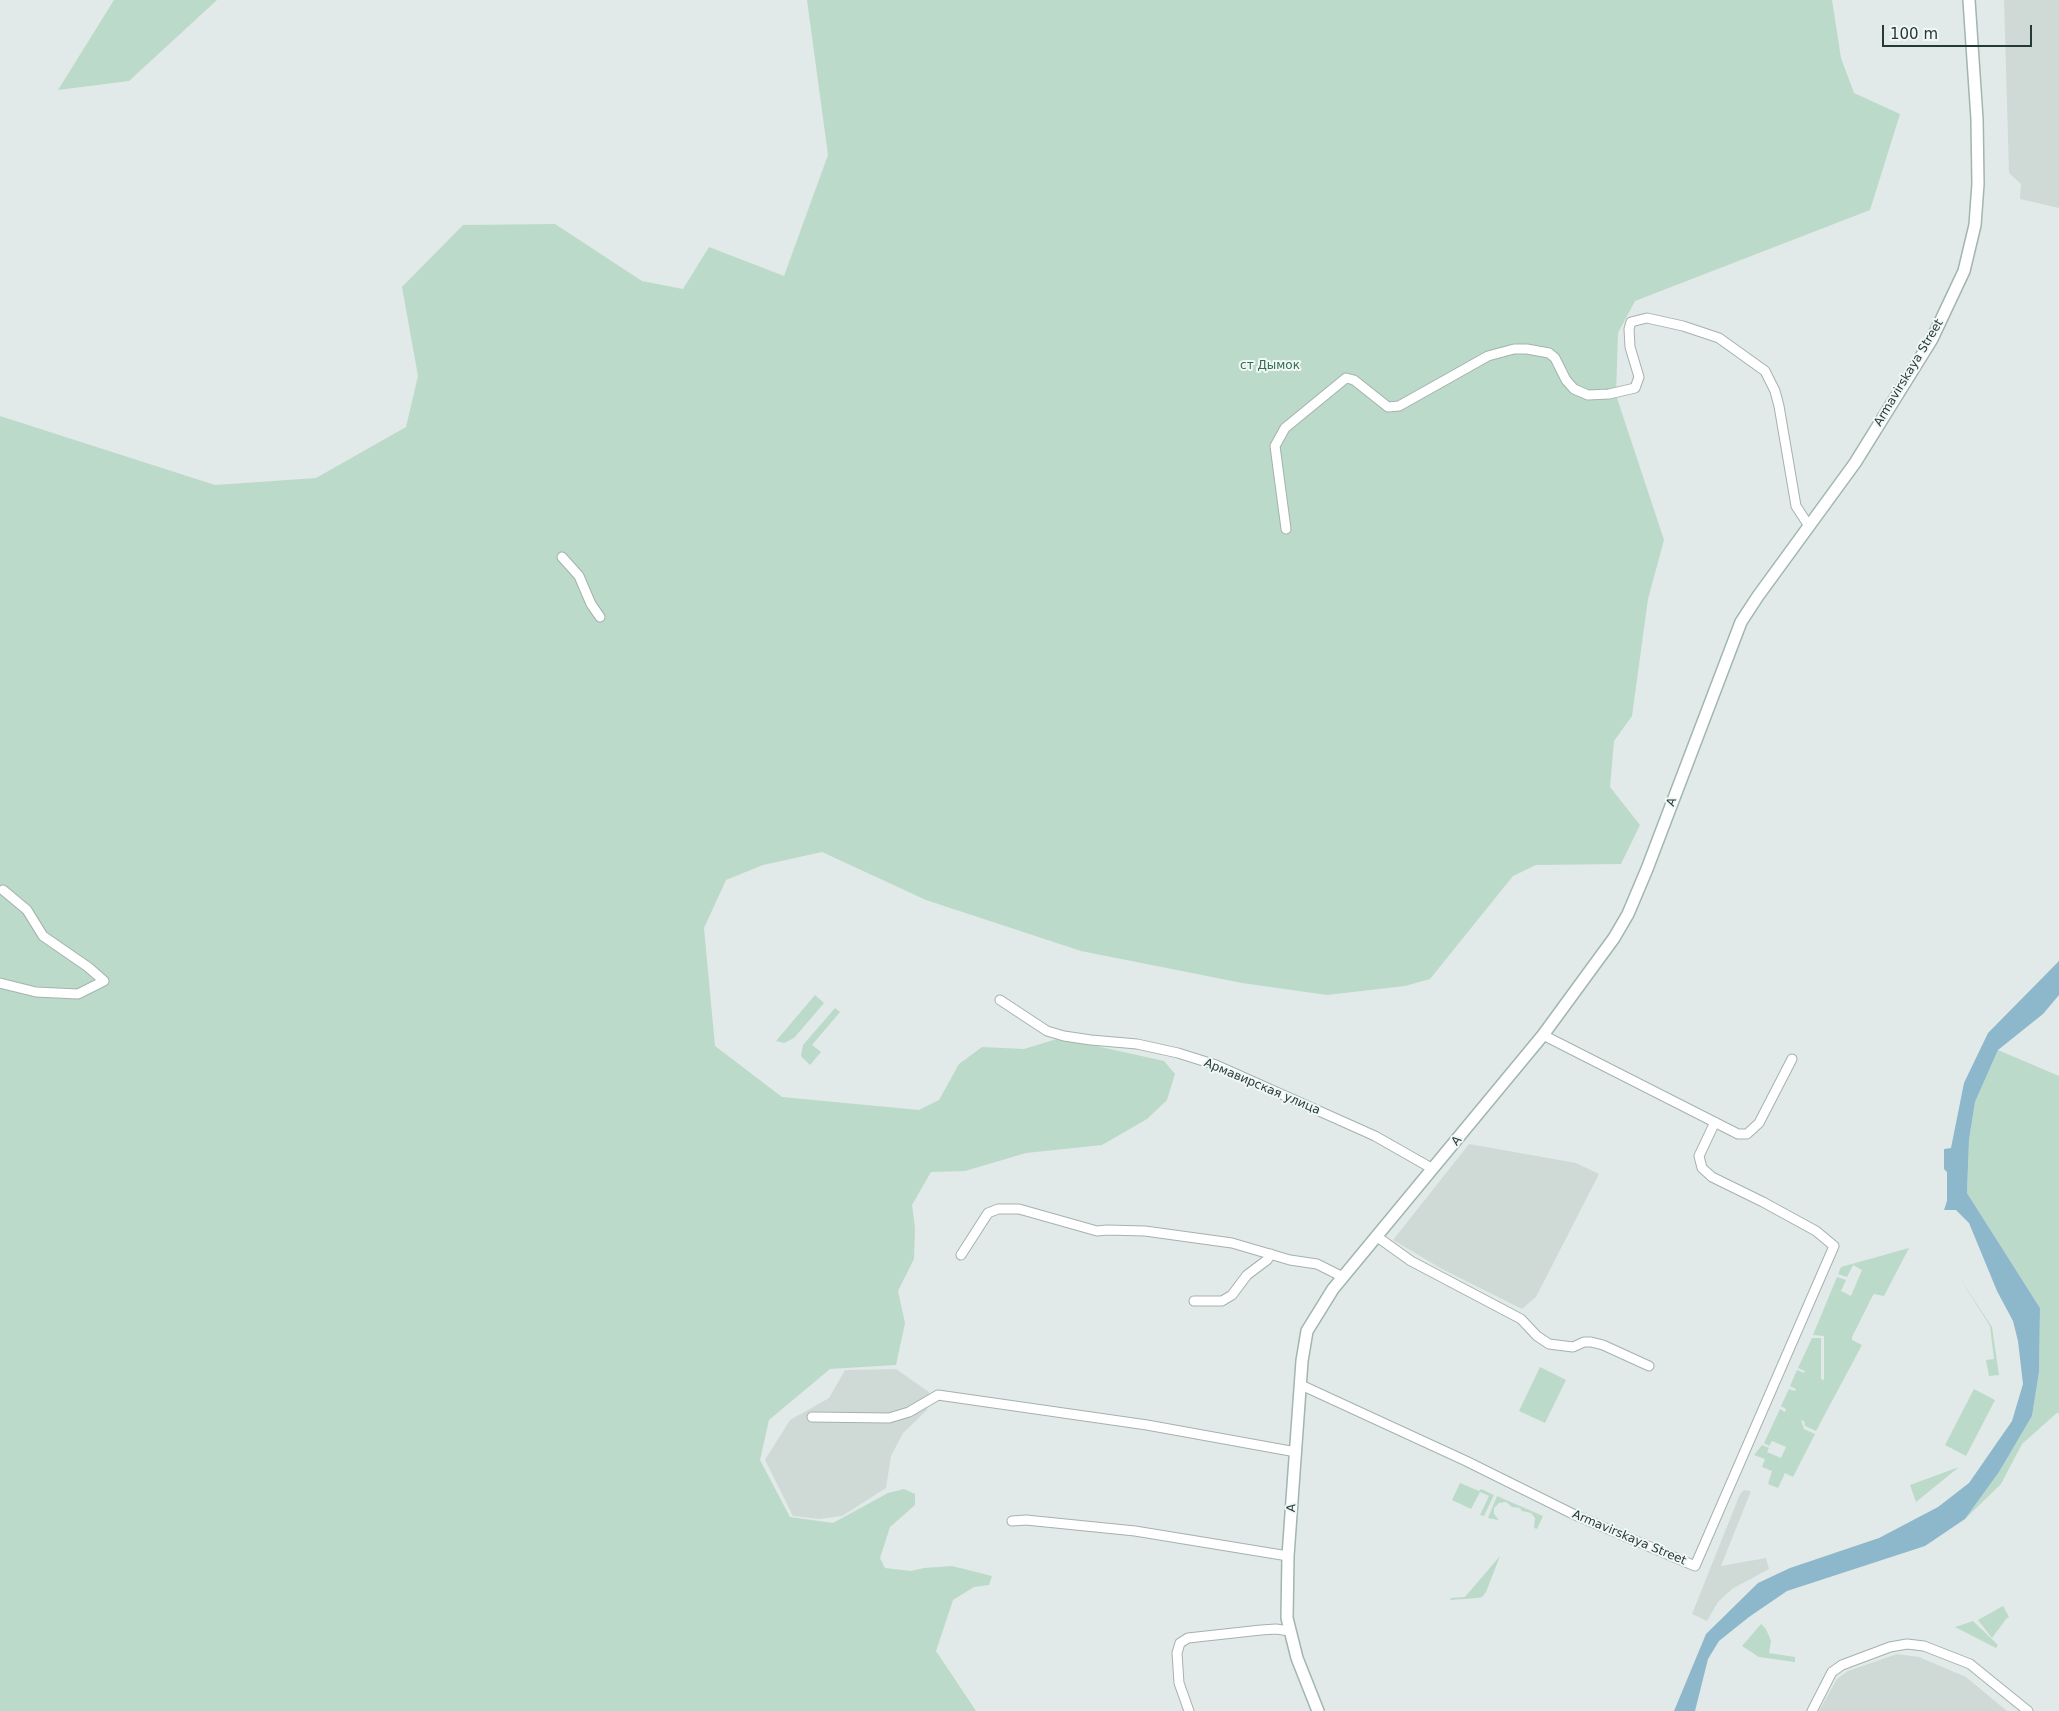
<!DOCTYPE html>
<meta charset="utf-8">
<style>
body{margin:0}
#map{position:relative;width:2059px;height:1711px;overflow:hidden;background:#e1eae8;font-family:"DejaVu Sans",sans-serif}
canvas{display:block}
.scale{position:absolute;left:1882px;top:25px;width:150px;height:22px;box-sizing:border-box;border:2px solid #233a37;border-top:0;padding-left:6px;font-size:15px;line-height:18px;white-space:nowrap;color:#233a37;-webkit-text-stroke:4px #f1f7f5;paint-order:stroke}
</style>
<div id="map">
<canvas width="2059" height="1711"></canvas>
<div class="scale">100 m</div>
</div>
<script>
const context = document.querySelector('canvas').getContext('2d');
context.lineJoin = 'round';
function paint(path, color) { context.fillStyle = color; context.fill(path, 'evenodd'); }
const shape = rows => new Path2D(rows.map(r => 'M' + r).join(''));
function trace(path, color, width, dash) { context.strokeStyle = color; context.lineWidth = width; context.lineCap = dash ? 'butt' : 'round'; context.setLineDash(dash || []); context.stroke(path); }
function drawText(font, color, halo, rows, align = 'center') {
  context.font = font + ' "DejaVu Sans",sans-serif'; context.lineWidth = 4; context.setLineDash([]); context.textBaseline = 'middle'; context.strokeStyle = halo; context.fillStyle = color; for (const [text, x, y, turn = 0] of rows) {
    context.save(); context.translate(x, y); context.rotate((+turn || 0) * Math.PI / 180); context.textAlign = isNaN(turn) ? turn : align; if (halo) context.strokeText(text, 0, 0); context.fillText(text, 0, 0); context.restore();
  }
}
paint(shape([
 [2004,0,2059,0,2059,208,2020,199,2021,184,2009,173],
 [1469,1144,1576,1163,1599,1174,1536,1297,1522,1309,1442,1269,1393,1240],
 [896,1369,929,1392,927,1410,903,1433,891,1456,886,1488,842,1516,819,1519,793,1516,765,1460,790,1420,829,1398,845,1370],
 [1744,1490,1751,1491,1721,1566,1766,1558,1769,1569,1732,1589,1718,1602,1707,1621,1692,1614,1740,1494],
 [1897,1654,1919,1657,1966,1677,2007,1711,1819,1711,1837,1679,1848,1671]
]), '#cfdad7');
paint(shape([
 [114,0,217,0,129,81,58,90],
 [807,0,1832,0,1841,58,1854,93,1900,114,1870,210,1635,301,1618,333,1616,395,1664,540,1648,599,1632,716,1614,741,1610,787,1640,825,1621,864,1536,865,1513,876,1430,979,1405,986,1327,995,1242,983,1081,951,926,900,822,852,763,865,726,880,704,928,715,1046,782,1097,919,1110,939,1100,959,1064,982,1047,1024,1049,1060,1038,1164,1061,1175,1074,1167,1100,1147,1119,1102,1145,1026,1153,965,1171,931,1172,912,1205,915,1228,914,1259,898,1291,905,1323,896,1365,830,1369,769,1420,760,1460,790,1517,833,1523,888,1493,904,1489,915,1494,915,1505,890,1527,880,1558,885,1568,911,1571,924,1568,952,1566,992,1576,989,1585,974,1587,953,1600,936,1651,976,1711,0,1711,0,416,215,485,316,478,406,427,418,376,402,287,463,225,555,224,642,281,683,289,709,247,784,276,828,155],
 [815,995,824,1003,794,1038,784,1043,776,1041],
 [835,1008,840,1012,812,1045,821,1052,810,1065,801,1056,803,1045],
 [1998,1050,2059,1076,2059,1415,2058,1412,2022,1444,2001,1484,1965,1519,1999,1472,2032,1416,2039,1372,2040,1308,1967,1193,1969,1140,1975,1102],
 [1909,1248,1884,1296,1874,1294,1872,1297,1852,1337,1852,1340,1862,1345,1816,1431,1805,1426,1804,1421,1801,1420,1804,1429,1815,1434,1793,1477,1785,1473,1778,1488,1768,1484,1772,1471,1762,1467,1765,1459,1754,1455,1762,1445,1769,1448,1767,1452,1781,1458,1786,1447,1772,1441,1769,1446,1764,1443,1780,1409,1785,1412,1786,1409,1781,1406,1789,1389,1795,1391,1796,1389,1790,1386,1797,1370,1804,1373,1805,1371,1798,1368,1812,1338,1821,1338,1821,1379,1824,1380,1824,1336,1813,1335,1837,1277,1846,1280,1841,1291,1851,1296,1862,1270,1853,1265,1847,1277,1838,1274,1841,1267],
 [1959,1277,1992,1327,1999,1375,1989,1376,1986,1360,1994,1359,1990,1326],
 [1540,1367,1566,1380,1545,1423,1519,1411],
 [1974,1389,1995,1400,1966,1456,1945,1445],
 [1959,1467,1916,1502,1910,1485],
 [1460,1483,1479,1491,1481,1489,1494,1495,1484,1516,1480,1515,1489,1496,1480,1492,1471,1509,1452,1500],
 [1497,1496,1543,1516,1537,1529,1534,1528,1535,1518,1531,1513,1522,1511,1520,1508,1512,1507,1506,1502,1499,1503,1494,1508,1494,1514,1499,1520,1488,1518],
 [1500,1556,1486,1592,1482,1597,1478,1598,1450,1600,1451,1598,1465,1597],
 [2003,1606,2009,1617,2006,1619,1992,1638,1978,1620],
 [1973,1621,1998,1645,1996,1648,1955,1627],
 [1761,1624,1766,1629,1771,1641,1769,1653,1795,1657,1795,1662,1759,1657,1742,1646]
]), '#bcdac9');
paint(shape([
 [2059,961,2059,995,2043,1014,1998,1050,1975,1102,1969,1140,1967,1193,2040,1308,2039,1372,2032,1416,1999,1472,1965,1519,1925,1546,1787,1591,1749,1617,1719,1641,1708,1659,1695,1711,1674,1711,1706,1634,1758,1583,1790,1568,1879,1538,1938,1507,1969,1483,2012,1421,2023,1384,2018,1341,2013,1321,1997,1291,1969,1223,1956,1210,1944,1210,1947,1201,1947,1172,1944,1169,1944,1149,1951,1148,1964,1083,1988,1033]
]), '#8db8cb');
const street = shape([
 [1286,529,1275,446,1285,428,1346,378,1354,380,1388,407,1399,406,1488,356,1514,349,1527,349,1549,353,1555,358,1566,380,1574,389,1588,395,1609,394,1635,388,1639,377,1630,347,1629,329,1631,322,1647,318,1683,326,1719,338,1765,371,1775,391,1779,406,1796,506,1809,526],
 [562,557,579,576,591,604,600,617],
 [0,983,36,992,78,994,104,981,88,967,43,936,27,910,3,890],
 [1000,1000,1047,1031,1064,1036,1091,1040,1137,1044,1178,1053,1216,1065,1375,1136,1433,1169],
 [1543,1035,1738,1134,1747,1134,1759,1123,1792,1059],
 [1376,1236,1411,1261,1521,1319,1537,1336,1549,1344,1573,1347,1584,1342,1591,1342,1603,1345,1649,1366],
 [961,1255,988,1213,998,1209,1019,1209,1097,1231,1107,1230,1145,1231,1232,1243,1290,1260,1317,1264,1343,1277],
 [1194,1301,1222,1301,1232,1295,1247,1275,1267,1260,1271,1254],
 [1301,1385,1466,1461,1575,1515,1695,1566,1834,1246,1816,1231,1763,1202,1712,1177,1702,1168,1699,1156,1715,1122],
 [812,1417,889,1418,909,1412,938,1395,1147,1425,1296,1452],
 [1012,1521,1026,1520,1135,1531,1288,1556],
 [1189,1711,1179,1683,1177,1653,1180,1643,1188,1638,1261,1630,1276,1629,1290,1631],
 [1812,1711,1832,1672,1842,1665,1890,1647,1907,1644,1924,1646,1970,1664,2028,1711]
]);
const secondary = shape([
 [1318,1711,1297,1658,1287,1618,1288,1556,1302,1361,1307,1331,1333,1289,1543,1035,1614,938,1628,914,1647,869,1741,622,1758,596,1855,463,1932,339,1964,271,1975,225,1978,184,1977,119,1969,0]
]);
trace(street, '#a4b2af', 11);
trace(secondary, '#a1b5b1', 14);
trace(street, '#fff', 9);
trace(secondary, '#fff', 11);
drawText('12px', '#306d52', '#f1f7f5', [
 ["ст Дымок",1270,366]
]);
drawText('12px', '#233a37', '#f1f7f5', [
 ["Armavirskaya Street",1909,373,-59],
 ["A",1672,802,-69],
 ["Армавирская улица",1262,1087,23],
 ["A",1457,1141,-51],
 ["A",1292,1508,-86],
 ["Armavirskaya Street",1629,1538,23]
]);
</script>
